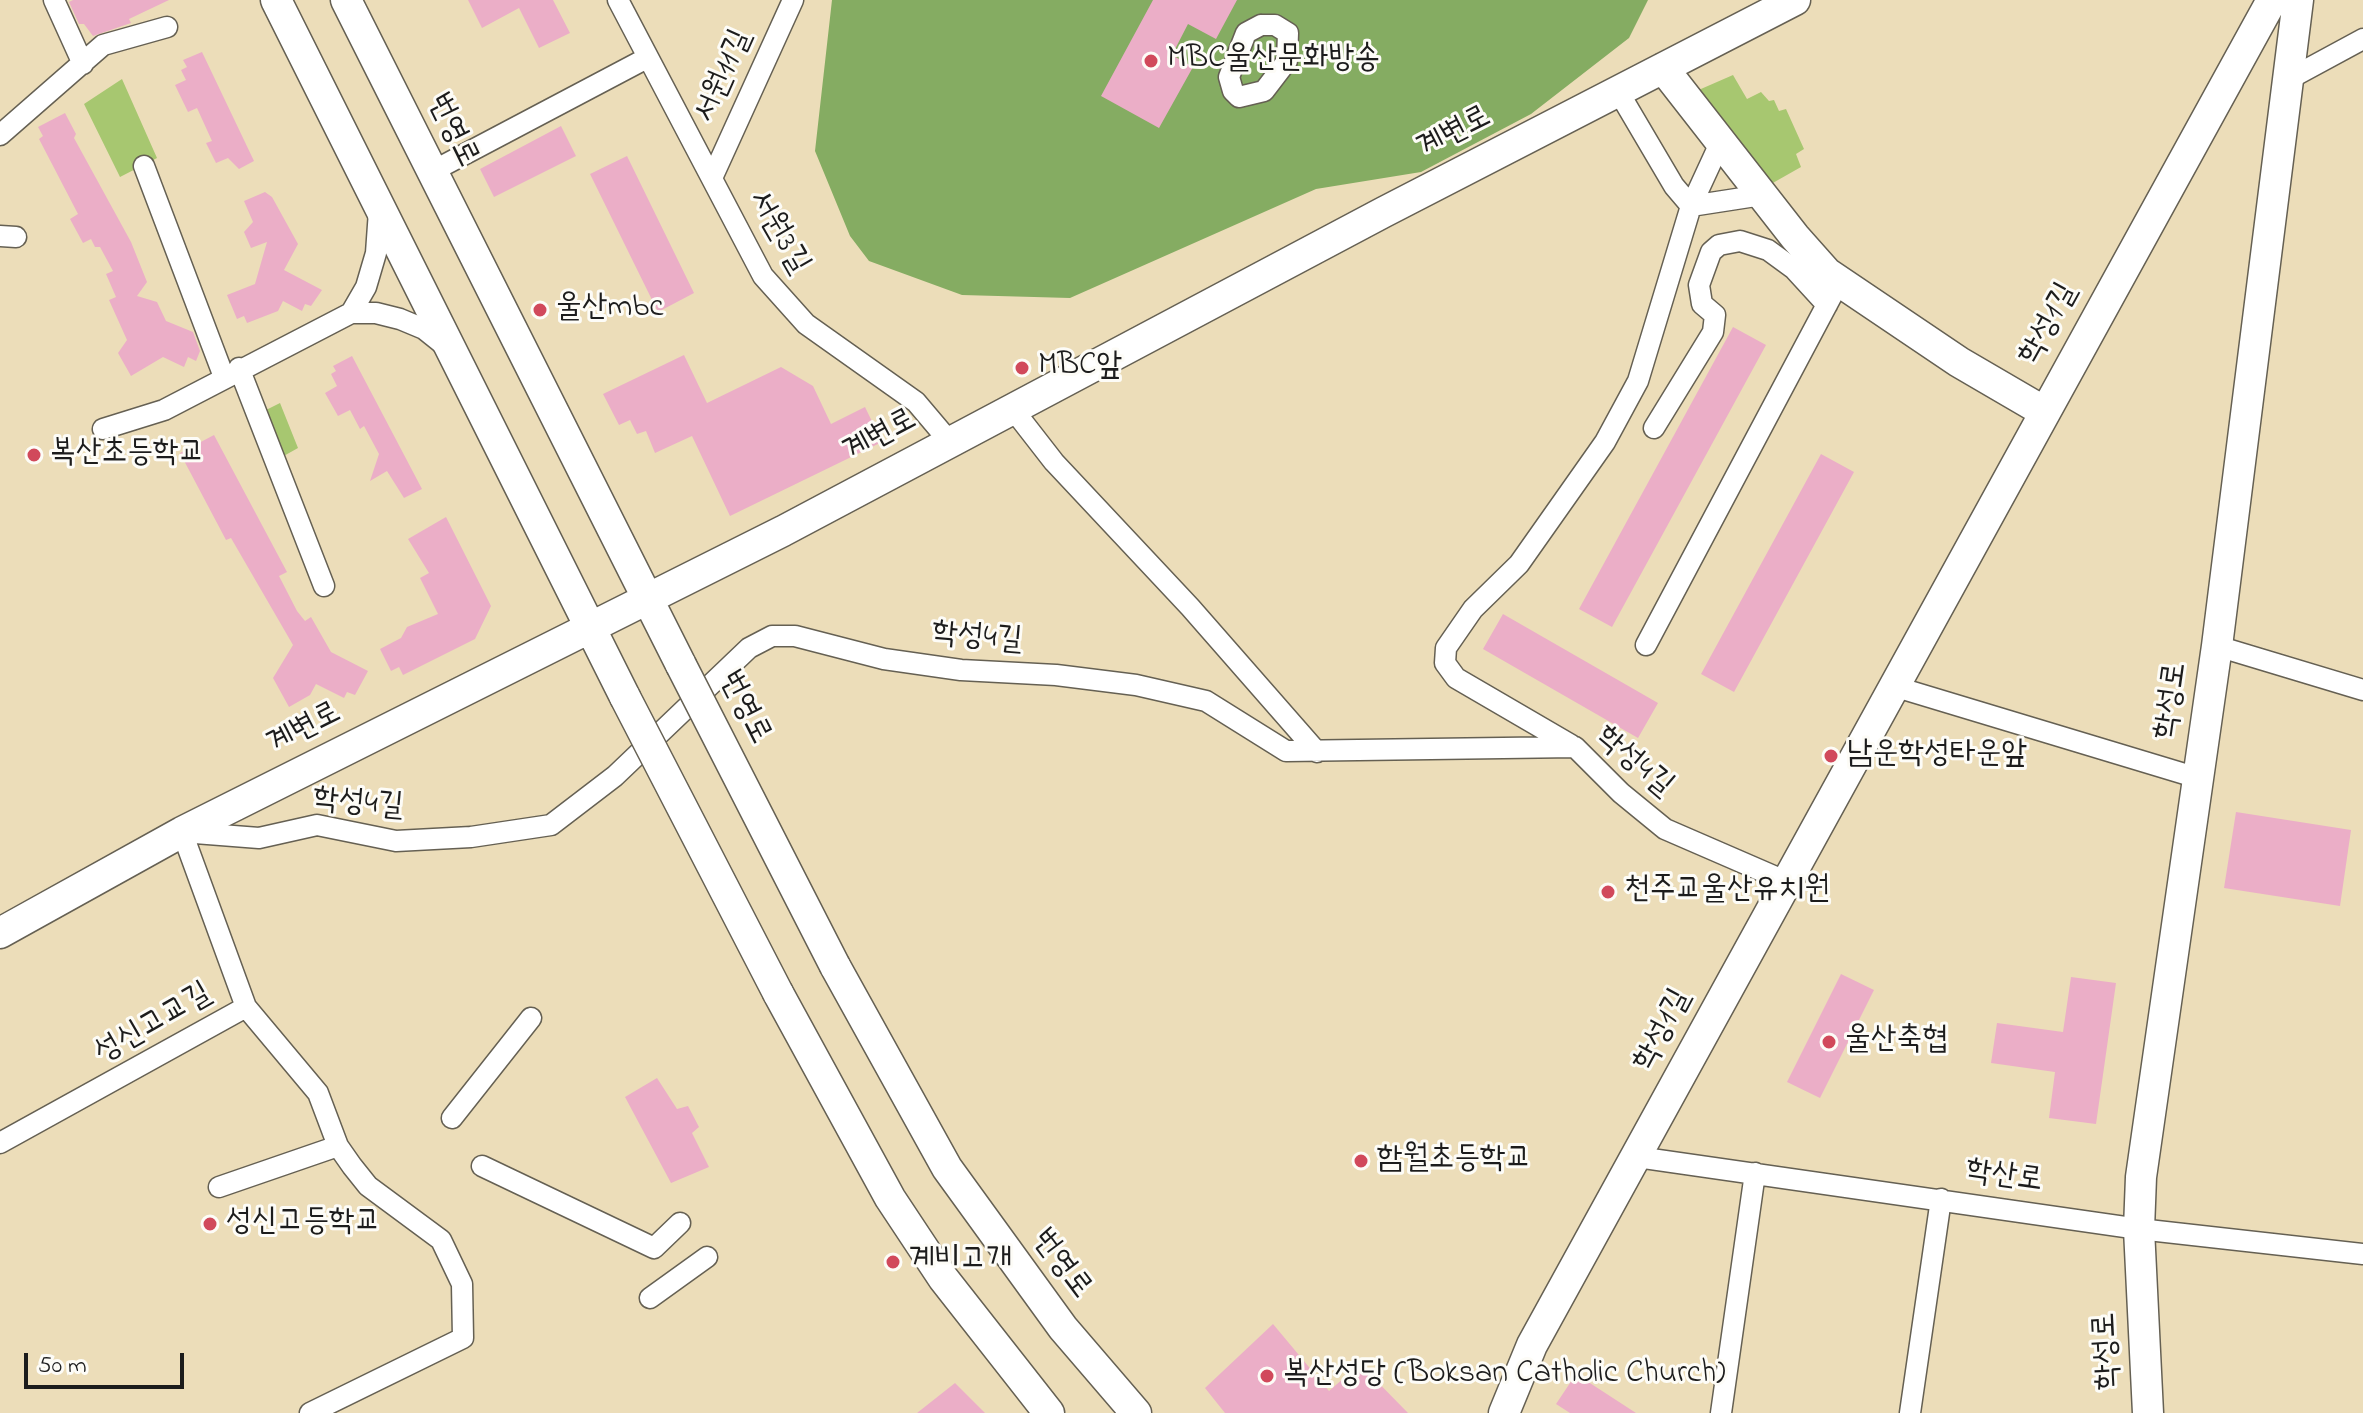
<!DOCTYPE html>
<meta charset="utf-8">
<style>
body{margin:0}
#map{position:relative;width:2363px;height:1413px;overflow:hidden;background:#ecddb9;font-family:"Indie Flower",sans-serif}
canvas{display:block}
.scale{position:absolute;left:24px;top:1353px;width:160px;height:36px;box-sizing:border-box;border:4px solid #1c1c1c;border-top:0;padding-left:10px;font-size:24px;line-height:28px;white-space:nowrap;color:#1c1c1c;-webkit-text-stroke:6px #fdfcf7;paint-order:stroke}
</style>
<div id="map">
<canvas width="2363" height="1413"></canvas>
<div class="scale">50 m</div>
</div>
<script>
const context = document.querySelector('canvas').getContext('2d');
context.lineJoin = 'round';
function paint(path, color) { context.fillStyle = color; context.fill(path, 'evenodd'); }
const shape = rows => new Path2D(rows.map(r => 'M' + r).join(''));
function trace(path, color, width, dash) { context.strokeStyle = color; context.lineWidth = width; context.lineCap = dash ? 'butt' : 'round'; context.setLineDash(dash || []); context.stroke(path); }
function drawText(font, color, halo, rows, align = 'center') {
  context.font = font + ' "Indie Flower","Poor Story",sans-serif'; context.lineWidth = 6; context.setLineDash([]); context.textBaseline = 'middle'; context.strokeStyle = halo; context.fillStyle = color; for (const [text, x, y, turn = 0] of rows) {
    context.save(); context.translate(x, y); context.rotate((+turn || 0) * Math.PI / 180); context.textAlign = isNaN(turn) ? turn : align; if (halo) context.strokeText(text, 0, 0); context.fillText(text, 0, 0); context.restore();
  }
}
paint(shape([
 [1733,75,1747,99,1761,92,1769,101,1774,100,1779,111,1786,109,1804,149,1796,154,1801,167,1771,184,1694,92],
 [122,79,157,158,120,177,84,104],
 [280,403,298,448,273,462,254,416]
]), '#a7c770');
paint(shape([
 [832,0,1648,0,1629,38,1531,114,1421,172,1316,189,1070,298,962,295,869,261,850,236,815,151]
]), '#85ac62');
paint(shape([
 [73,0,169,0,129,19,131,23,93,36,84,24,79,24,69,2],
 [468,0,553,0,570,33,539,48,519,8,482,28],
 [1153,0,1237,0,1216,39,1188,24,1172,55,1193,67,1159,128,1101,96],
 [202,52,254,161,239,169,228,158,216,163,206,143,212,141,197,108,188,112,175,85,186,80,181,70,187,67,183,60],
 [65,113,76,134,74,138,131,242,147,282,137,296,157,302,166,321,193,332,200,351,196,361,188,357,184,367,163,357,131,376,118,353,127,340,109,300,116,297,106,274,113,271,100,247,95,247,91,239,83,243,70,219,78,214,39,139,43,136,38,127],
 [561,126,576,156,494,197,480,169],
 [627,156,694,293,658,312,590,174],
 [265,192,272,197,298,244,284,270,322,290,311,306,305,304,302,311,283,301,278,311,247,323,244,316,237,319,227,295,255,284,267,242,251,248,244,232,253,222,244,201],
 [1733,327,1766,345,1612,627,1579,609],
 [684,355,707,403,781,367,813,386,831,424,865,407,882,442,730,516,692,436,655,453,646,431,637,434,630,420,619,425,603,394],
 [352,356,422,489,404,498,387,471,370,481,379,454,364,426,360,429,350,410,338,416,325,393,337,386,331,374,336,371,333,366],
 [214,435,287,572,279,576,297,611,305,621,311,617,331,652,368,671,355,695,347,692,344,698,316,684,310,695,289,707,273,678,293,645,231,538,226,540,180,453],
 [1821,454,1854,472,1734,692,1701,674],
 [446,517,491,606,475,639,403,675,399,667,391,671,380,649,401,638,407,627,438,614,420,578,429,573,408,539],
 [1503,614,1658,703,1638,738,1483,649],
 [2236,812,2351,830,2340,906,2224,888],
 [1841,974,1874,990,1820,1098,1787,1082],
 [2071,977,2116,983,2096,1124,2049,1118,2055,1072,1991,1063,1997,1023,2063,1032],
 [657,1078,677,1109,688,1106,699,1127,692,1133,709,1167,671,1183,625,1097],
 [1273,1324,1329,1391,1360,1364,1408,1413,1225,1413,1205,1388],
 [1576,1374,1636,1413,1570,1413,1556,1404],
 [955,1383,985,1413,917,1413]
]), '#ebaec7');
const street = shape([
 [54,0,83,64],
 [618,0,763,276,806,324,916,402,949,441],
 [1261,25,1275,25,1288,33,1287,61,1264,91,1239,97,1233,91,1229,77,1246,33,1261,25],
 [2289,79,2363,39],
 [1618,91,1674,186,1691,206,1762,195],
 [0,135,103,45,167,27],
 [144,166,224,377],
 [431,172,647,58],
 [712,178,793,0],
 [0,236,16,237],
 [351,313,366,287,376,253,379,211],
 [239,368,324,586],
 [1012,408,1054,462,1190,607,1317,752],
 [1654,428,1713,332,1715,315,1702,304,1699,285,1711,252,1719,245,1740,241,1768,250,1794,269,1827,305],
 [103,429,164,410,351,313,376,313,400,319,424,329,444,345],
 [1646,645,1839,282],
 [2217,646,2363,690],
 [1893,686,2198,778],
 [1571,745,1456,678,1445,663,1446,648,1473,609,1519,564,1605,442,1638,381,1691,206,1721,141],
 [452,1118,531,1018],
 [0,1143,246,1007],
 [1637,1157,2139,1229,2363,1254],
 [482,1166,654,1248,680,1223],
 [219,1187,338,1146],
 [650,1298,707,1257],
 [310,1413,463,1338,462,1284,441,1240,368,1186,352,1166,338,1146,318,1093,246,1007,182,832,259,838,317,825,396,841,471,837,551,825,615,776,749,648,772,636,795,636,884,659,961,670,1056,675,1136,685,1206,701,1286,751,1575,747,1621,793,1665,829,1785,881],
 [1721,1413,1755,1173],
 [1910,1413,1941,1199]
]);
const secondary = shape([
 [276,0,625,697],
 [346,0,681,665],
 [1663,68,1795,237,1827,273,1959,362,2043,411],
 [0,933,182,832,783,531,1384,212,1795,0],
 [835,966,947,1168,1063,1328,1136,1413],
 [778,993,890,1198,943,1278,1049,1413],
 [1504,1413,1532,1345,2272,0],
 [2148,1413,2139,1229,2141,1177,2217,646,2298,0]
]);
trace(street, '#656053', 23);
trace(secondary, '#656053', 33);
trace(street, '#fff', 20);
trace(secondary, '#fff', 30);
const secondaryBridge = shape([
 [681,665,835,966],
 [625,697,778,993]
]);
trace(secondaryBridge, '#656053', 33, []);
trace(secondaryBridge, '#fff', 30);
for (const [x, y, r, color] of [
 [1151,61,8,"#d1495b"],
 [540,310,8,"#d1495b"],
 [1022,368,8,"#d1495b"],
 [34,455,8,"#d1495b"],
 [1831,756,8,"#d1495b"],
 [1608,892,8,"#d1495b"],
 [1829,1042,8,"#d1495b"],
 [1361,1161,8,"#d1495b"],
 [210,1224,8,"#d1495b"],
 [893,1262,8,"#d1495b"],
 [1267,1376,8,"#d1495b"]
]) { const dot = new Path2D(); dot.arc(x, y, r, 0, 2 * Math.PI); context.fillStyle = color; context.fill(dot); trace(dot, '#fdfcf7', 3); }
drawText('32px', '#1c1c1c', '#fdfcf7', [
 ["MBC울산문화방송",1167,61],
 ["울산mbc",556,310],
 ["MBC앞",1038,368],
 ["복산초등학교",50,455],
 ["남운학성타운앞",1847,756],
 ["천주교울산유치원",1624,892],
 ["울산축협",1845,1042],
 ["함월초등학교",1377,1161],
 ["성신고등학교",226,1224],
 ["계비고개",909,1262],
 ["복산성당 (Boksan Catholic Church)",1283,1376]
], 'left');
drawText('32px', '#1c1c1c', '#fdfcf7', [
 ["서원11길",725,77,-66],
 ["번영로",451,131,64],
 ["계변로",1455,134,-27],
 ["서원3길",777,233,60],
 ["학성1길",2050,325,-61],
 ["계변로",881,437,-28],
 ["학성4길",977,639,5],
 ["학성로",2173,701,-82],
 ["번영로",743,708,63],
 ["계변로",305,730,-27],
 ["학성4길",1633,763,40],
 ["학성4길",358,805,5],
 ["성신고교길",154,1025,-30],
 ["학성1길",1664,1031,-62],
 ["학산로",2004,1178,8],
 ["번영로",1060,1265,53],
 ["학성로",2109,1351,-93]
]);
</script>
